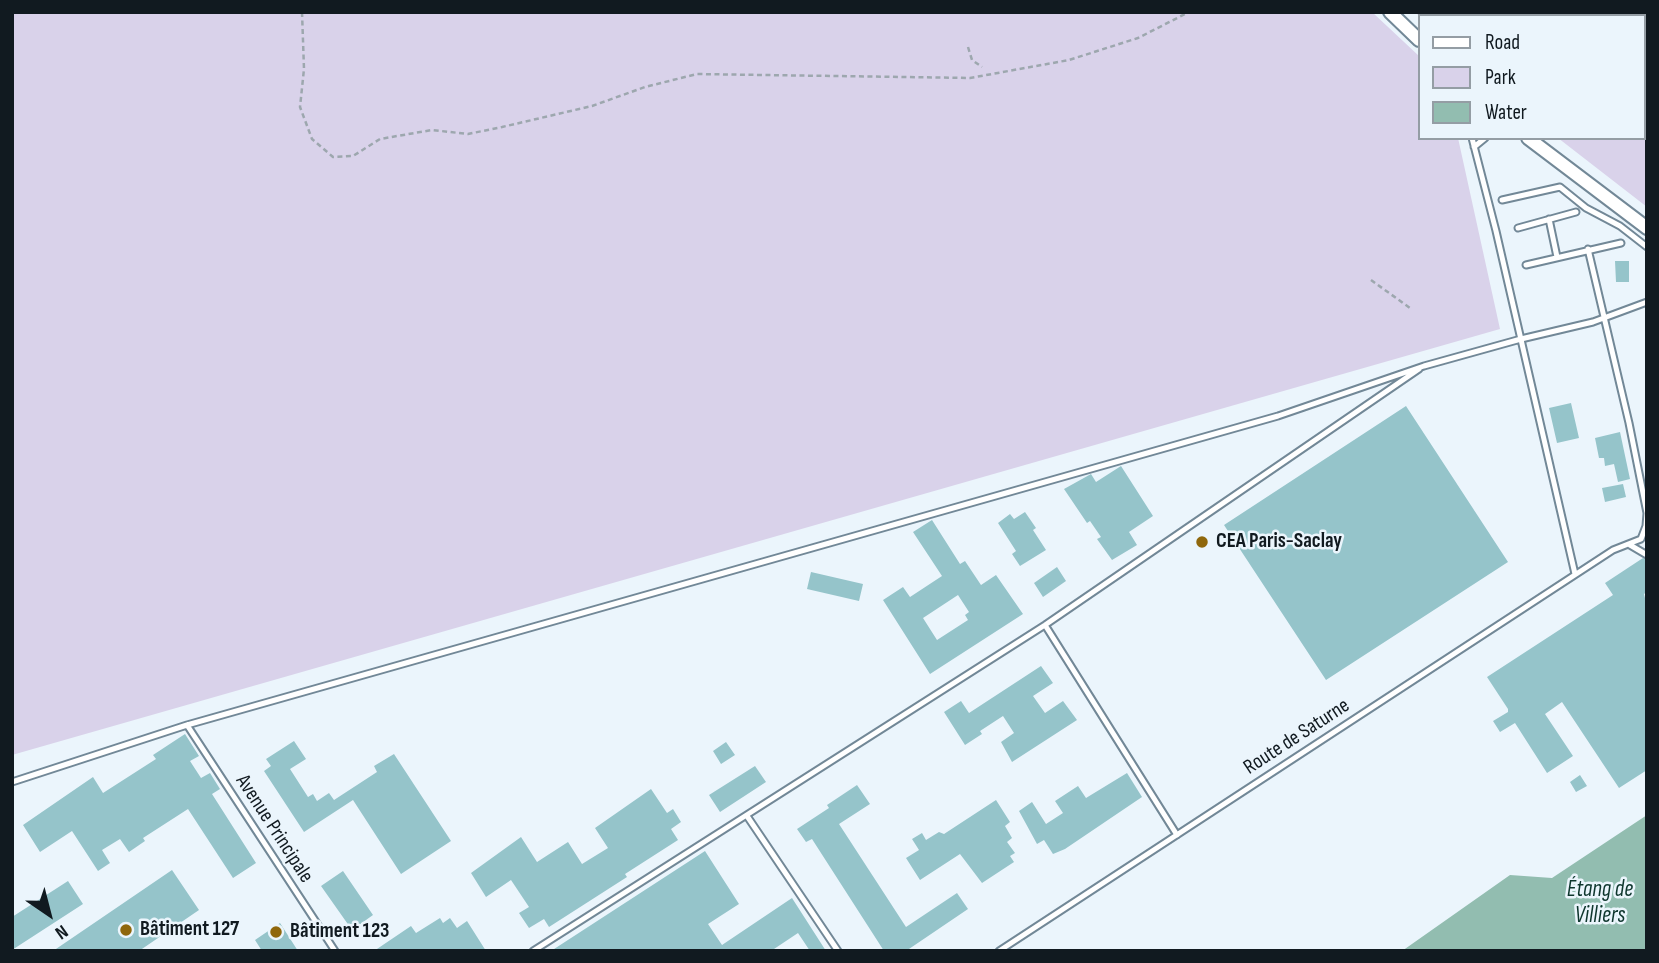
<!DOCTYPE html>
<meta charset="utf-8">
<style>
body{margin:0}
#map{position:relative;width:1659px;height:963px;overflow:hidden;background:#ebf5fc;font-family:"Sofia Sans Condensed",sans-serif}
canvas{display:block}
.frame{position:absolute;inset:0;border:14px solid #111a20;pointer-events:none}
.legend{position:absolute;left:1418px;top:14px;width:228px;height:126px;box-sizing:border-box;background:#ebf5fc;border:2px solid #949da4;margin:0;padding:9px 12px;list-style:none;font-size:21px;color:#111a20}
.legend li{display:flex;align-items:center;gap:14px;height:35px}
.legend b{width:35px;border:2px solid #949da4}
.north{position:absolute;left:14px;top:879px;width:70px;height:70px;-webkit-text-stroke:5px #ebf5fc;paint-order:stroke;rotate:145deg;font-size:19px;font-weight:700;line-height:28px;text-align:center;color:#111a20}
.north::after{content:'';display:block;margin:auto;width:24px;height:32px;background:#111a20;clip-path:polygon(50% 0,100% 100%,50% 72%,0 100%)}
</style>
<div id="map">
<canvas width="1659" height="963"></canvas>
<div class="frame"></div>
<ul class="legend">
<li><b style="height:9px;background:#fff"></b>Road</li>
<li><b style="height:19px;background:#d9d2ea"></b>Park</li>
<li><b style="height:19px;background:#92bdb0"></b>Water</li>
</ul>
<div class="north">N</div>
</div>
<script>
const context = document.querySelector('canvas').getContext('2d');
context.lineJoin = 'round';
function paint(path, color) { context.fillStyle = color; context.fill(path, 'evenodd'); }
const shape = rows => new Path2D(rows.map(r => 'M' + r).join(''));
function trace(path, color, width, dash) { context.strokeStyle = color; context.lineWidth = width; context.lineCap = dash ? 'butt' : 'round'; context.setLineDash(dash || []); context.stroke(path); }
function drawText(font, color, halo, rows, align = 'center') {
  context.font = font + ' "Sofia Sans Condensed",sans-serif'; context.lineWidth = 5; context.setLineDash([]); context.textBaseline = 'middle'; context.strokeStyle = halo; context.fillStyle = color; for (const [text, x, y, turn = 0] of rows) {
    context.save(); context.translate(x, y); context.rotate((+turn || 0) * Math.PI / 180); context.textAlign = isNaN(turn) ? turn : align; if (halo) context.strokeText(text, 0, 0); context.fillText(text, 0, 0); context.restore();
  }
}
paint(shape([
 [12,12,1372,12,1419,56,1419,138,1458,138,1500,329,12,755],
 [1415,12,1647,12,1647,207,1558,138,1643,138,1643,16,1419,16]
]), '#d9d2ea');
paint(shape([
 [1647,815,1647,951,1402,951,1510,875,1552,878]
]), '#92bdb0');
paint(shape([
 [1615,261,1629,261,1629,282,1616,282],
 [1571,403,1579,438,1557,443,1549,408],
 [1406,406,1508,562,1326,680,1224,525],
 [1620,432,1630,479,1618,482,1614,464,1605,466,1604,458,1599,458,1595,438],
 [1121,466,1153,516,1129,532,1137,545,1112,560,1097,539,1101,537,1090,521,1087,523,1064,489,1091,474,1096,482],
 [1623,484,1626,497,1605,502,1602,488],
 [1025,512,1036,528,1033,530,1046,550,1020,566,1012,554,1016,551,998,523,1010,514,1014,519],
 [932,520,960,564,965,561,981,585,996,575,1023,614,930,674,883,600,903,587,910,597,942,576,913,532],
 [958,595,969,612,965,615,968,620,937,640,923,618],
 [1643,558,1647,560,1647,592,1644,594,1647,606,1647,770,1619,788,1562,702,1545,714,1573,756,1547,773,1515,723,1500,732,1493,721,1508,712,1508,709,1487,677,1613,595,1605,583],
 [1057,567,1066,581,1043,597,1034,583],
 [811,572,863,584,859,601,807,589],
 [1041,666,1053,683,1033,696,1045,713,1063,701,1077,720,1012,762,1001,742,1014,733,1003,716,980,731,982,734,965,745,944,712,961,701,969,713],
 [185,734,199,756,190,761,201,778,210,773,220,789,212,794,256,863,233,878,188,809,143,838,145,841,129,852,120,839,102,850,110,863,98,871,72,831,40,852,23,825,93,777,103,793,156,759,153,755],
 [294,741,306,759,290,769,308,797,313,794,317,801,329,793,334,800,377,772,374,766,394,754,451,841,401,874,353,800,304,832,264,771,271,766,266,759],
 [726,742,735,755,721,764,713,751],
 [755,766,766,782,720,812,709,795],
 [1127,773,1142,797,1065,849,1053,854,1044,840,1037,844,1019,811,1032,802,1046,824,1063,813,1055,801,1078,786,1086,798],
 [1580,775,1587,786,1576,792,1570,782],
 [857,785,870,804,839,824,906,927,957,893,968,909,906,951,884,951,812,839,806,842,797,829,829,808,827,805],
 [651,789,667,813,673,809,681,822,671,829,678,840,625,874,627,877,549,927,544,919,529,928,519,913,529,907,511,880,486,897,471,873,521,837,537,862,568,842,582,864,608,848,595,828],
 [996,800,1010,822,1005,826,1012,838,1007,842,1015,853,1010,856,1014,862,982,883,960,854,920,880,906,858,919,850,912,839,922,833,926,840,939,832,944,834],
 [705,851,739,904,708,924,722,945,792,898,826,951,810,951,798,933,771,951,551,951],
 [172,870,199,910,139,951,53,951],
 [343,871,373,915,352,930,321,886],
 [68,881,83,904,12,950,12,917],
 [440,918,443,923,450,918,457,928,467,921,486,951,374,951,411,926,416,933],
 [280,923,298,951,262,951,255,940]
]), '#95c4ca');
const service = shape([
 [1472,138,1496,231,1575,574],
 [1474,147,1485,138],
 [1502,200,1560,187,1586,208,1620,226,1647,247],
 [1549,219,1557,257],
 [1518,228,1576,212],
 [1526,265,1621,243],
 [1630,545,1647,555],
 [1045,625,1177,835],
 [187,725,335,951],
 [12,782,187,725,1278,416,1424,366,1521,339,1593,322,1647,302],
 [747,816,838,951],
 [533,951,1045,625,1419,369],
 [999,951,1613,550,1641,539,1646,526,1647,513,1629,423,1588,249]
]);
const tertiary = shape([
 [1390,12,1419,40],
 [1528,138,1647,228]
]);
trace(service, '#728897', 9);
trace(tertiary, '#728897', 16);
trace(shape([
 [302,12,304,69,300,107,312,139,333,157,353,156,380,139,432,130,468,134,502,127,592,106,645,87,697,74,970,78,1069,60,1138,38,1189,12],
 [968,47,972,60,982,67],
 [1371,280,1410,308]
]), '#9da7ae', 2.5, [5, 3.5]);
trace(service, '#fff', 5);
trace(tertiary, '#fff', 12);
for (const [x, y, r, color] of [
 [1202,542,7,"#8f670c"],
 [126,930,7,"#8f670c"],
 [276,932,7,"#8f670c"]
]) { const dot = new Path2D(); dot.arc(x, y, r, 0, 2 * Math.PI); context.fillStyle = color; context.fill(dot); trace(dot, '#ebf5fc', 2.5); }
drawText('bold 21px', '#111a20', '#ebf5fc', [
 ["CEA Paris-Saclay",1216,542],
 ["Bâtiment 127",140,930],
 ["Bâtiment 123",290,932]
], 'left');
drawText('21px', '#111a20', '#ebf5fc', [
 ["Route de Saturne",1297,737,-33],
 ["Avenue Principale",274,829,57]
]);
drawText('italic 23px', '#0e362d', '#ebf5fc', [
 ["Étang de",1600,890],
 ["Villiers",1600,916]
]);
</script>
